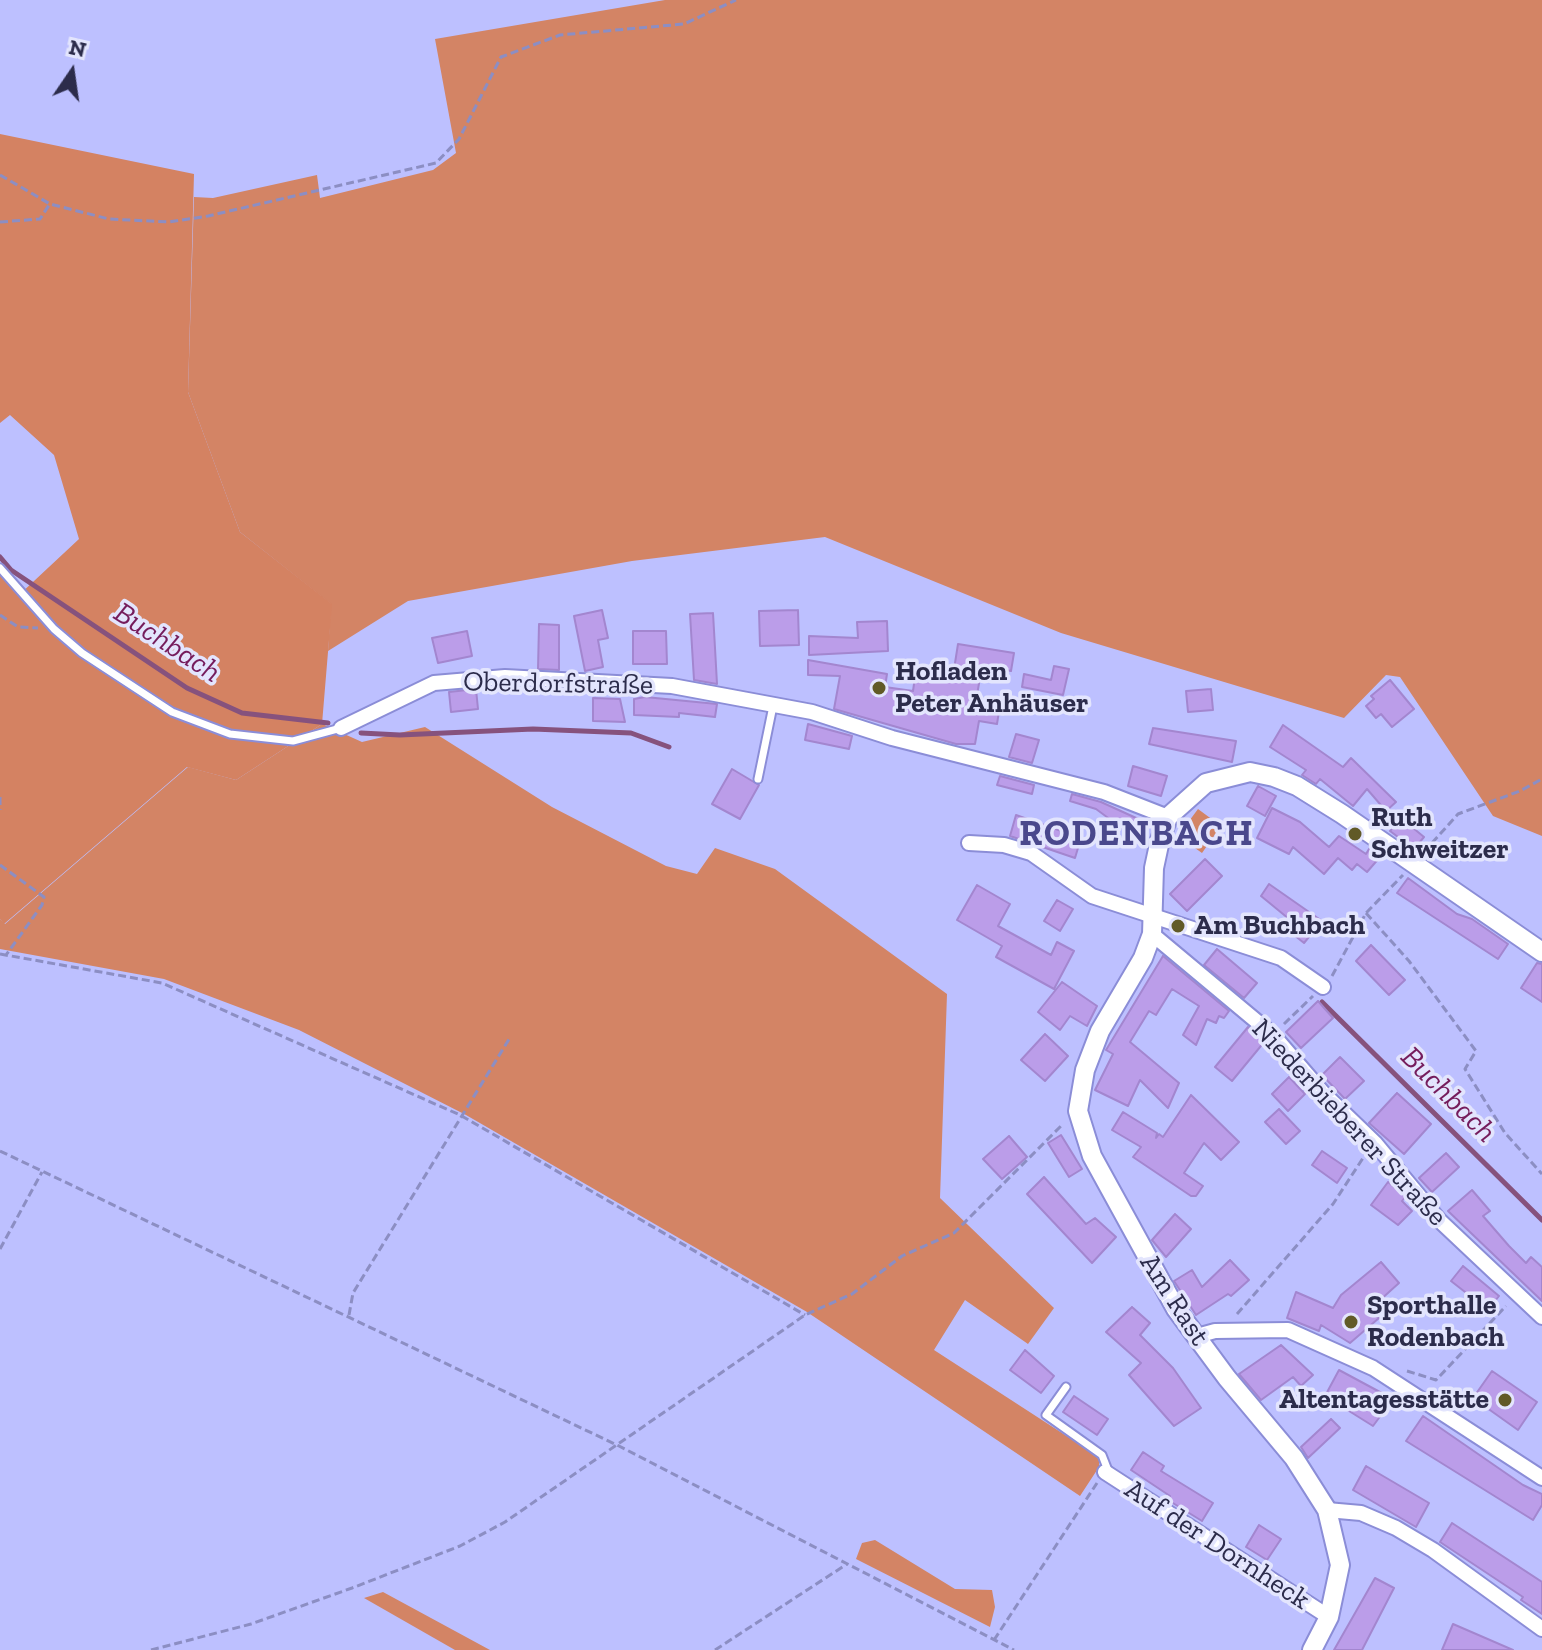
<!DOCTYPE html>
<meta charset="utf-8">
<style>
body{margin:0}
#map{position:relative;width:1542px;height:1650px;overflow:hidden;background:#bdc0ff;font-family:"Zilla Slab",serif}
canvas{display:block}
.north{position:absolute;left:32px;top:32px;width:80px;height:80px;-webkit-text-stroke:6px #e3e5fd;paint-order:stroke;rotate:13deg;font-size:22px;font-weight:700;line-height:32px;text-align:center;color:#2c2c4b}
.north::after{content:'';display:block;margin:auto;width:28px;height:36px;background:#2c2c4b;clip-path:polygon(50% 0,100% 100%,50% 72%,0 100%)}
</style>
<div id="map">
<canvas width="1542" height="1650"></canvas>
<div class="north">N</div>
</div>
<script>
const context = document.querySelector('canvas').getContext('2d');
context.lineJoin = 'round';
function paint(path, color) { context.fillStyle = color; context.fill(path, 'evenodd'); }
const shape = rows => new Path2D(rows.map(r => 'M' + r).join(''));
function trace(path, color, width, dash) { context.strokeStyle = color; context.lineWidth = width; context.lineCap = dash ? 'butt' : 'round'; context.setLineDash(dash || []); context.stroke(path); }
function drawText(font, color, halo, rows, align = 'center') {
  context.font = font + ' "Zilla Slab",serif'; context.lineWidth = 7; context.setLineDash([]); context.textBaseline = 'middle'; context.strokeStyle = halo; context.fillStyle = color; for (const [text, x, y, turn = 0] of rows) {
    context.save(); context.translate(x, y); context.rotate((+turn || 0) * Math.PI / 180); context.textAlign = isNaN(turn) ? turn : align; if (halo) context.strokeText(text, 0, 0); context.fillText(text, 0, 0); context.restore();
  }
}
paint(shape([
 [665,0,1542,0,1542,836,1493,816,1400,677,1386,675,1344,718,1061,633,825,537,632,561,408,601,328,651,331,604,240,532,188,392,194,197,213,198,317,175,320,198,433,170,456,153,435,39],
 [322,724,362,742,425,727,552,807,666,866,697,874,715,848,775,869,947,994,940,1198,1054,1308,1028,1344,965,1300,934,1350,1099,1457,1099,1467,1080,1496,807,1312,466,1115,299,1030,164,979,0,949,0,919,5,924,188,767,236,780],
 [1198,809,1221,826,1202,853,1178,836],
 [875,1540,955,1589,992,1590,995,1607,990,1627,856,1559,862,1543],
 [383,1592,490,1650,455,1650,364,1598]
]), '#d38465');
paint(shape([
 [0,134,194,174,188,392,240,532,332,604,322,724,236,780,187,767,4,924,0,919,0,574,19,595,79,539,54,455,10,415,0,423]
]), '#d48262');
trace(shape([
 [0,557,11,570,187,688,242,713,328,723],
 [361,733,400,735,533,729,631,733,669,747],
 [1322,1002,1542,1220]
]), '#86527d', 5);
const building = shape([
 [602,610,608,638,598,640,603,667,585,671,574,616,602,610],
 [798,610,799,645,760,646,759,611,798,610],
 [713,613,715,648,717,684,694,680,690,614,713,613],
 [887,621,888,651,809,655,809,636,858,638,857,622,887,621],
 [539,624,559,625,559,670,538,669,539,624],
 [467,631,472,656,438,663,432,638,467,631],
 [633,631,666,631,667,664,633,664,633,631],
 [958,644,1014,653,1011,671,982,666,976,701,1000,705,997,724,979,721,975,744,956,744,834,709,840,676,808,675,808,660,887,674,885,687,913,691,915,677,952,682,958,644],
 [1054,666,1069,669,1063,695,1022,687,1024,674,1051,680,1054,666],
 [1390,680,1414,709,1392,727,1381,714,1376,718,1366,706,1374,699,1371,696,1390,680],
 [476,689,478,709,451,712,449,692,476,689],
 [1211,689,1213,710,1188,712,1186,691,1211,689],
 [645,697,717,704,715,717,679,713,679,717,634,715,634,699,645,697],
 [593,698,620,699,625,722,593,721,593,698],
 [808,724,852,736,849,749,805,740,808,724],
 [1283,725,1343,767,1351,758,1396,802,1386,811,1367,789,1353,806,1320,779,1316,784,1302,775,1306,770,1270,747,1283,725],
 [1153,728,1236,741,1232,762,1149,744,1153,728],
 [1016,734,1039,740,1032,763,1009,757,1016,734],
 [1133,766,1167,776,1161,796,1128,786,1133,766],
 [732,769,759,785,740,819,712,804,732,769],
 [1000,776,1034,785,1032,794,997,785,1000,776],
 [1258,786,1276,796,1265,816,1247,806,1258,786],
 [1072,794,1101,802,1145,822,1134,837,1096,809,1070,801,1072,794],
 [1272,808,1300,822,1329,847,1339,836,1366,854,1369,849,1380,857,1367,872,1357,864,1352,870,1338,858,1324,874,1293,847,1289,854,1257,838,1272,808],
 [1016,815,1081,838,1075,858,1010,836,1016,815],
 [1401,818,1424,837,1414,849,1390,831,1401,818],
 [1205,859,1222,876,1187,911,1170,894,1205,859],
 [1408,878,1457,914,1472,919,1508,944,1498,959,1397,893,1408,878],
 [1269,884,1322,921,1304,943,1294,935,1300,928,1261,896,1269,884],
 [977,885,1010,904,998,926,1051,955,1057,942,1074,951,1054,989,996,957,1002,946,957,920,977,885],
 [1057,900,1073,909,1060,931,1044,921,1057,900],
 [1371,945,1405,980,1389,995,1356,961,1371,945],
 [1217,949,1257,983,1244,998,1204,965,1217,949],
 [1163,956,1229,1011,1224,1018,1219,1016,1216,1023,1207,1019,1196,1045,1183,1035,1199,1006,1172,989,1156,1015,1149,1011,1130,1042,1179,1083,1168,1108,1140,1080,1128,1106,1095,1090,1113,1054,1106,1050,1163,956],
 [1537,963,1542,964,1542,1002,1521,988,1537,963],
 [1062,982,1097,1006,1087,1026,1070,1016,1060,1030,1038,1012,1062,982],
 [1318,1001,1333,1018,1301,1048,1286,1032,1318,1001],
 [1248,1027,1265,1041,1232,1081,1215,1067,1248,1027],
 [1045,1034,1068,1056,1045,1081,1021,1060,1045,1034],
 [1340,1057,1364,1081,1345,1099,1322,1075,1340,1057],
 [1289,1077,1305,1094,1288,1111,1272,1094,1289,1077],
 [1397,1093,1431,1124,1404,1154,1369,1123,1397,1093],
 [1191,1095,1239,1142,1221,1160,1204,1143,1184,1173,1203,1186,1196,1196,1191,1196,1133,1157,1141,1147,1112,1130,1123,1112,1157,1133,1156,1138,1159,1134,1163,1137,1191,1095],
 [1279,1109,1300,1131,1286,1144,1265,1122,1279,1109],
 [1061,1135,1082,1169,1069,1177,1048,1143,1061,1135],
 [1009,1136,1027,1157,1002,1179,983,1159,1009,1136],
 [1322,1151,1347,1168,1337,1183,1312,1165,1322,1151],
 [1446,1153,1459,1167,1432,1192,1419,1178,1446,1153],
 [1044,1177,1086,1224,1095,1218,1116,1237,1092,1263,1027,1194,1044,1177],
 [1388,1182,1406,1196,1402,1201,1412,1211,1398,1225,1371,1205,1388,1182],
 [1472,1190,1490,1211,1483,1216,1509,1246,1526,1263,1531,1257,1542,1267,1542,1301,1448,1211,1472,1190],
 [1175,1214,1191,1229,1166,1257,1152,1240,1175,1214],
 [1230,1260,1249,1280,1231,1296,1228,1294,1196,1315,1174,1281,1192,1270,1202,1287,1230,1260],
 [1381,1262,1399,1283,1368,1311,1379,1318,1350,1343,1321,1325,1319,1331,1287,1318,1296,1292,1333,1308,1341,1295,1381,1262],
 [1463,1266,1499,1296,1488,1310,1451,1281,1463,1266],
 [1132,1307,1150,1323,1140,1335,1173,1368,1201,1408,1174,1426,1129,1375,1141,1363,1106,1332,1132,1307],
 [1281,1345,1313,1375,1301,1386,1293,1377,1261,1400,1239,1374,1281,1345],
 [1025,1350,1054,1376,1041,1393,1010,1370,1025,1350],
 [1339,1370,1393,1399,1373,1426,1325,1396,1339,1370],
 [1492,1371,1537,1402,1518,1430,1473,1398,1492,1371],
 [1074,1396,1108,1419,1097,1435,1063,1412,1074,1396],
 [1423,1416,1523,1485,1542,1494,1542,1505,1533,1520,1406,1441,1423,1416],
 [1331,1419,1340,1428,1308,1458,1301,1447,1331,1419],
 [1143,1452,1164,1466,1161,1471,1213,1503,1202,1521,1168,1500,1170,1496,1131,1470,1143,1452],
 [1366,1466,1429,1503,1416,1527,1353,1490,1366,1466],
 [1452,1523,1542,1582,1542,1614,1521,1600,1523,1597,1440,1542,1452,1523],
 [1259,1525,1281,1539,1267,1560,1246,1547,1259,1525],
 [1375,1578,1394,1588,1362,1650,1334,1650,1375,1578],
 [1453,1624,1513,1650,1442,1650,1453,1624]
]);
paint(building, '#bb9de9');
trace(building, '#a386cf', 2);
const service = shape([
 [0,568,54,629,82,653,172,712,230,734,293,741,341,728],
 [758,779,773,706],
 [1066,1387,1046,1415,1102,1455,1109,1473]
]);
const minor = shape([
 [341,728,434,683,505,677,672,686,812,712,892,738,1104,792,1168,817],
 [969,843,1004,845,1031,853,1092,896,1281,958,1323,987],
 [1152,934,1273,1035,1323,1093,1375,1143,1439,1220,1542,1317],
 [1197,1336,1215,1331,1288,1330,1373,1368,1542,1478],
 [1105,1472,1329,1617],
 [1327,1510,1361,1513,1396,1528,1433,1550,1542,1629]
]);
const tertiary = shape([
 [1312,1650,1329,1617,1340,1565,1327,1510,1294,1458,1227,1378,1176,1309,1092,1156,1078,1111,1085,1070,1100,1031,1143,958,1152,934,1154,868,1160,840,1168,817,1206,783,1250,772,1274,777,1297,786,1342,814,1542,952]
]);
trace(service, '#8b8dd7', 11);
trace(minor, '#8b8dd7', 18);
trace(tertiary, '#8b8dd7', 22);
trace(shape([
 [0,175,50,204,109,219,169,222,208,216,436,163,459,139,501,57,560,35,684,24,736,0],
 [0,222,40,219,49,205],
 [0,615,18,627,38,628],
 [0,797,0,810],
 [1424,852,1458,814,1520,791,1542,779],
 [0,865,44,897,42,905,6,955],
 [1366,913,1409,961,1476,1051,1465,1069,1505,1133,1542,1174],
 [0,954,162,983,460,1115,805,1315],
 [1332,976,1366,913,1403,875],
 [1284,1024,1313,996],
 [0,1151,619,1446,1014,1650],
 [0,1249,42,1172],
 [1237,1314,1333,1204,1365,1155],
 [349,1315,353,1293,511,1036],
 [1407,1371,1436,1380,1506,1306],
 [994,1640,1097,1483],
 [151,1650,251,1624,352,1588,460,1546,505,1522,805,1315,852,1294,902,1256,954,1233,1063,1124],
 [715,1650,847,1564]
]), '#8c8ec3', 3, [8, 4]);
trace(service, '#fff', 7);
trace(minor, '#fff', 14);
trace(tertiary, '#fff', 18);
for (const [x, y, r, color] of [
 [879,688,8,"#615a27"],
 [1355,834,8,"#615a27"],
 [1178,926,8,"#615a27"],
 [1351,1322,8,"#615a27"],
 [1505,1400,8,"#615a27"]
]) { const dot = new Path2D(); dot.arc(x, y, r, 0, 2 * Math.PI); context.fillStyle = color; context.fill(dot); trace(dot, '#e3e5fd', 3); }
drawText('bold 28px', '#2c2c4b', '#e3e5fd', [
 ["Hofladen",895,672],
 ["Peter Anhäuser",895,704],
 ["Ruth",1371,818],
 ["Schweitzer",1371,850],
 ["Am Buchbach",1194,926],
 ["Sporthalle",1367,1306],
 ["Rodenbach",1367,1338],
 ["Altentagesstätte",1489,1400,"right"]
], 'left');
drawText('28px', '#2c2c4b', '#e3e5fd', [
 ["Oberdorfstraße",558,684,1],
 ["Niederbieberer Straße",1349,1123,47],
 ["Am Rast",1174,1300,57],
 ["Auf der Dornheck",1217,1545,33]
]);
drawText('italic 30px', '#751c5c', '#e3e5fd', [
 ["Buchbach",167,643,33],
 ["Buchbach",1448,1095,45]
]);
context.letterSpacing = '2px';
drawText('bold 36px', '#4a488c', '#e3e5fd', [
 ["RODENBACH",1137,835]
]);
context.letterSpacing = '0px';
</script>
